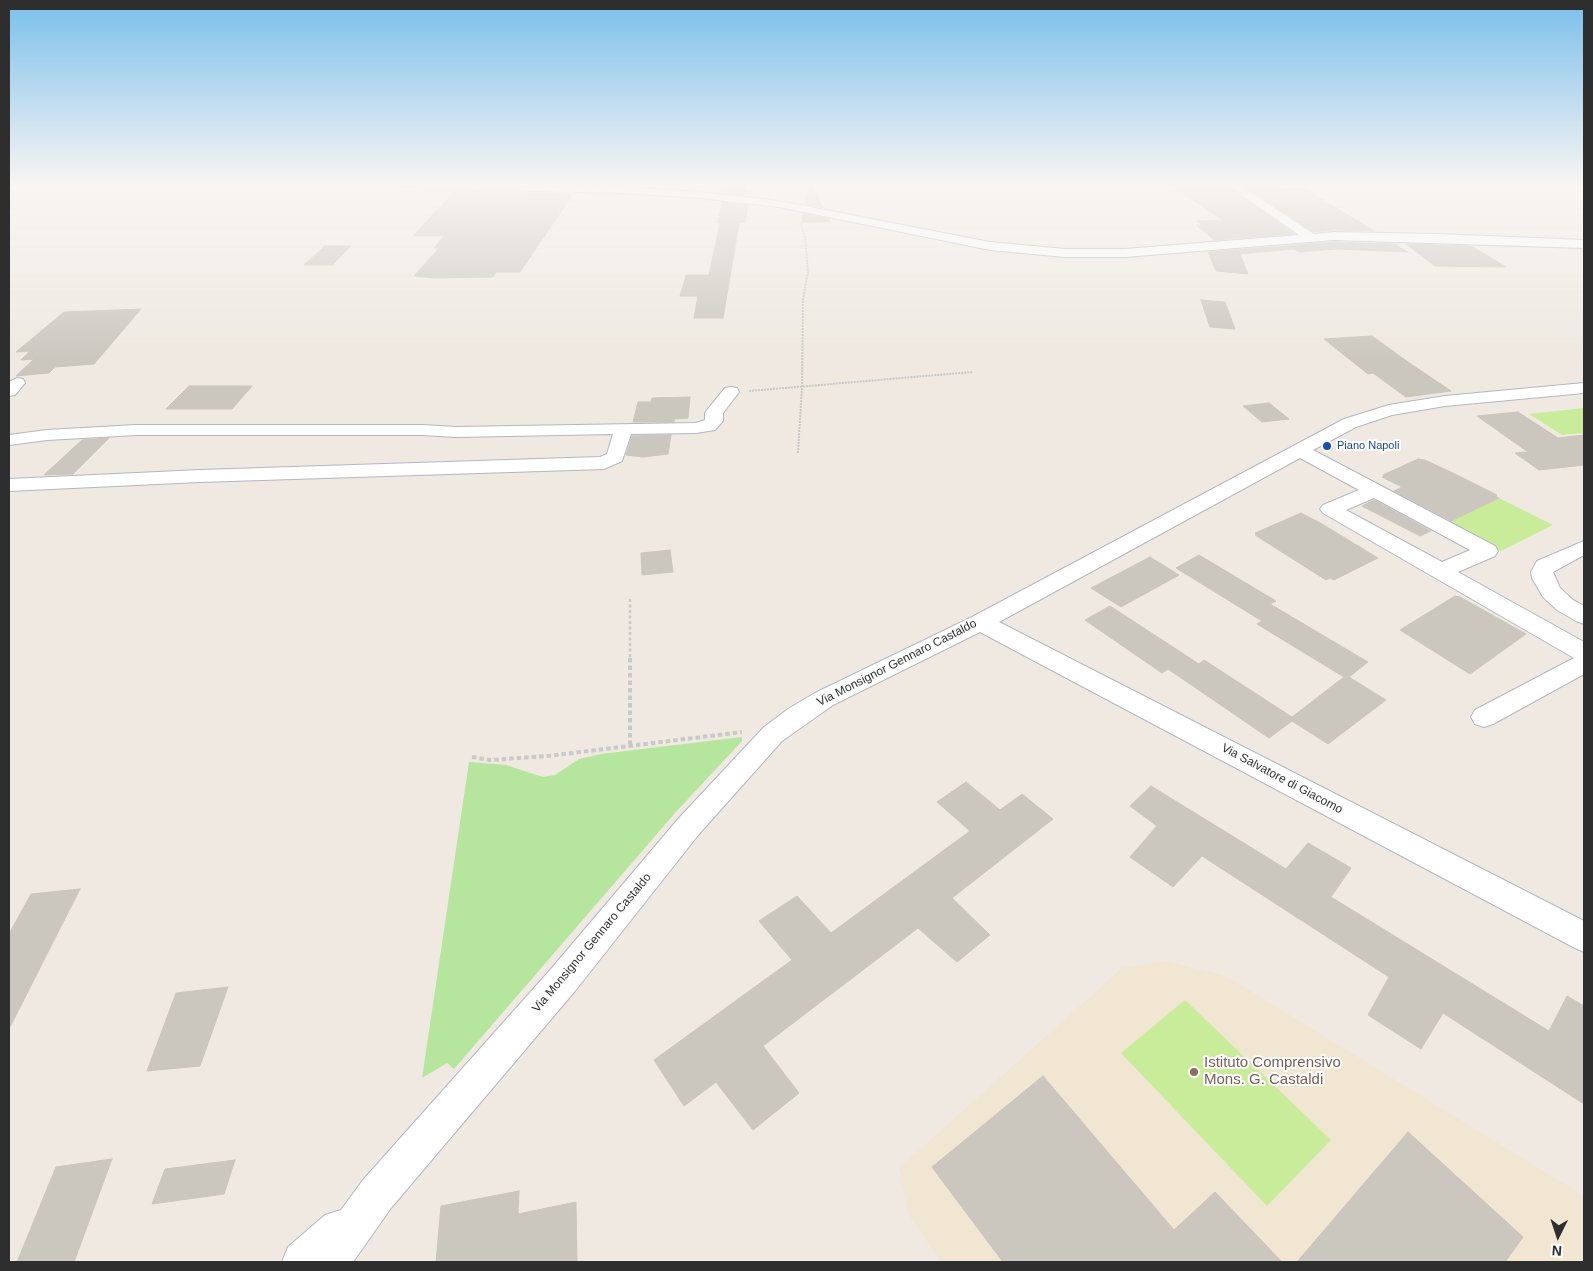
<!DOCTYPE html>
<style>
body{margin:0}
#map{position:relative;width:1593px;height:1271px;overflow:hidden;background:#efe9e1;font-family:Helvetica,sans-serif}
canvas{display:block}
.frame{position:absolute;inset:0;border:10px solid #2e2e2e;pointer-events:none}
.north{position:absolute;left:1533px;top:1211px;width:50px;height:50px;-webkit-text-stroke:4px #fff;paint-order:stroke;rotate:184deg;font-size:14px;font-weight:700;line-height:20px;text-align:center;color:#2e2e2e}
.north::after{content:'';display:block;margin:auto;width:18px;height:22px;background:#2e2e2e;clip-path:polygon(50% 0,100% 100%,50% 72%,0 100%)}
</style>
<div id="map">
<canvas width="1593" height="1271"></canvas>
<div class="frame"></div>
<div class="north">N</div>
</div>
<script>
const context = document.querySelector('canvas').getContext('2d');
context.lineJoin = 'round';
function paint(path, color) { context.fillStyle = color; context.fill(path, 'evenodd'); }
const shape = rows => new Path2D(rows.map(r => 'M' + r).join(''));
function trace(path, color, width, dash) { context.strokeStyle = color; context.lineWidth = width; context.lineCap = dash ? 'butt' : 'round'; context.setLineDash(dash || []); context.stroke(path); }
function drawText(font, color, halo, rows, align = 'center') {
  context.font = font + ' Helvetica,sans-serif'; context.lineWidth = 4; context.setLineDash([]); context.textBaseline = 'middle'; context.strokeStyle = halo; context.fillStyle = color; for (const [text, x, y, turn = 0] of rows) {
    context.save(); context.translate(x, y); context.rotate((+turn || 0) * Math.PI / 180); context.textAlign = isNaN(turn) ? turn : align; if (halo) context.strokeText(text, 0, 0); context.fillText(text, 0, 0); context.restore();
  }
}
paint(shape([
 [1165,961,1226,976,1584,1196,1584,1262,941,1262,909,1215,899,1168,1122,968]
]), '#f0e6d1');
paint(shape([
 [742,737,742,741,675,813,454,1069,447,1063,422,1078,469,762,506,765,543,777,555,775,579,759,601,754]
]), '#b6e59e');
paint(shape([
 [1584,408,1584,433,1562,435,1529,414],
 [1499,498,1553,525,1501,551,1447,523],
 [1185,1000,1331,1140,1267,1206,1121,1053]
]), '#c9ec9a');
const building = shape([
 [730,182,746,182,744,195,727,193,730,182],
 [810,182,811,182,823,208,805,204,810,182],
 [1166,182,1221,182,1294,234,1214,240,1196,225,1201,224,1197,221,1223,220,1166,182],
 [1238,182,1269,182,1281,189,1304,188,1374,231,1334,230,1314,232,1238,182],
 [455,191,570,194,571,197,520,272,496,272,493,277,435,278,414,276,439,248,434,248,444,236,413,236,455,191],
 [722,202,748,205,745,223,739,223,723,318,694,318,698,296,680,296,684,283,686,275,709,275,720,223,718,223,722,202],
 [803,214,829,219,830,222,802,222,803,214],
 [1334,242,1395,244,1408,252,1336,249,1299,252,1294,249,1240,254,1248,274,1216,271,1208,252,1334,242],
 [1406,244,1471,246,1506,267,1435,266,1406,244],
 [325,246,351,246,332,265,304,265,325,246],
 [1201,300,1225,302,1235,329,1210,327,1201,300],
 [141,309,94,364,55,367,49,373,16,376,34,359,21,360,30,351,16,352,64,312,141,309],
 [1372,336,1408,362,1451,391,1406,397,1373,373,1368,374,1324,339,1372,336],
 [189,386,252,386,232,409,166,409,189,386],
 [690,397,688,418,674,419,674,422,633,422,638,402,651,402,652,398,690,397],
 [1269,403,1289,419,1262,422,1243,406,1269,403],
 [1518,412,1558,438,1584,435,1584,465,1539,470,1515,453,1528,452,1477,416,1518,412],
 [671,435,668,454,643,457,626,455,632,436,671,435],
 [109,438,73,474,44,475,82,440,109,438],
 [1418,459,1425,460,1457,475,1497,495,1495,496,1499,498,1451,521,1394,491,1402,487,1382,477,1385,476,1383,475,1418,459],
 [1374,500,1431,531,1420,536,1362,506,1374,500],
 [1301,513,1322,524,1378,558,1334,580,1330,578,1326,580,1255,535,1258,534,1255,533,1301,513],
 [670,550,673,572,642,575,641,553,670,550],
 [1199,555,1276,601,1270,604,1368,662,1349,677,1386,700,1328,744,1292,721,1269,738,1168,669,1162,673,1085,620,1110,606,1199,664,1204,660,1292,717,1344,677,1257,624,1262,621,1176,568,1199,555],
 [1150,557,1179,575,1121,607,1091,588,1150,557],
 [1455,596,1460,597,1526,634,1470,674,1400,630,1455,596],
 [966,782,1000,810,1022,794,1053,819,952,898,990,935,957,962,918,928,763,1046,799,1093,753,1130,716,1082,684,1106,654,1060,792,960,759,921,797,896,831,933,970,831,937,802,966,782],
 [1151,786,1286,869,1308,843,1351,868,1331,897,1549,1031,1567,996,1584,1006,1584,1104,1443,1013,1421,1049,1368,1015,1389,977,1202,856,1173,887,1130,857,1157,826,1130,806,1151,786],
 [80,889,9,1029,9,934,31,894,80,889],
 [228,987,200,1066,147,1071,176,993,228,987],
 [1043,1076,1174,1230,1215,1192,1282,1262,1003,1262,932,1167,1043,1076],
 [1408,1132,1523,1237,1505,1262,1297,1262,1408,1132],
 [112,1159,74,1262,17,1262,56,1167,112,1159],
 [235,1160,224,1194,152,1204,165,1169,235,1160],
 [519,1191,518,1214,576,1202,577,1262,436,1262,441,1206,519,1191]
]);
paint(building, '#cbc7bf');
trace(building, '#cbc5ba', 1);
const minor = shape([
 [383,182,623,187,700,192,779,201,990,242,1065,249,1125,249,1299,235,1223,182,1235,182,1314,234,1334,232,1438,234,1584,240,1584,248,1334,240,1125,257,1065,257,990,250,779,207,700,198,623,193,449,189,388,185,383,182],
 [17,378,23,379,25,383,15,395,9,396,9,382,17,378],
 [1584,383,1584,393,1445,406,1392,415,1356,427,1313,450,1495,546,1498,551,1495,556,1458,572,1584,642,1584,674,1493,724,1484,727,1475,724,1471,717,1475,710,1574,658,1323,513,1320,509,1323,505,1359,490,1300,458,999,622,1584,921,1584,952,1573,947,980,632,833,705,782,741,699,834,575,991,391,1208,353,1262,282,1262,288,1247,325,1215,341,1210,363,1180,551,969,679,818,764,727,788,709,815,693,972,617,1344,419,1389,405,1445,396,1584,383],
 [1374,498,1470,550,1442,562,1346,510,1374,498],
 [731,387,737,388,739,392,723,413,723,421,715,430,696,433,631,434,622,461,604,469,200,482,9,491,9,479,200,470,600,457,607,454,613,434,456,437,422,435,136,435,47,440,9,445,9,435,47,430,136,425,422,425,456,427,696,423,705,420,705,413,708,409,725,388,731,387],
 [1584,541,1584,555,1553,572,1560,588,1573,600,1584,606,1584,624,1576,621,1557,610,1543,597,1532,578,1531,572,1537,561,1584,541]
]);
trace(minor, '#b4b7c1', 2);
trace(shape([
 [749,391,972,372],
 [798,453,802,387,803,299,808,272,805,237,800,223]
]), '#c9c9c9', 2, [2, 1]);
trace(shape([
 [630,599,630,660]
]), '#c9c9c9', 2.5, [3, 2.5]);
trace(shape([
 [630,658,630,745],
 [472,757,490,760,548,756,742,732]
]), '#c9c9c9', 4, [4.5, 3]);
paint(minor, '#fff');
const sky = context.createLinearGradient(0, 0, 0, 360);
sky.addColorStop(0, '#7abfeb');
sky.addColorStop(0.51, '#f8f5f2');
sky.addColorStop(1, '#f8f5f200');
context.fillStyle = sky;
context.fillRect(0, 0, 1593, 360);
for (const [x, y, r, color] of [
 [1327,446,5,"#1a4fb4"],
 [1194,1072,5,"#8d6e63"]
]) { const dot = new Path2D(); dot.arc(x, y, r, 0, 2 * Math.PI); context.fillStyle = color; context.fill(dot); trace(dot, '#fff', 2); }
drawText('11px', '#164399', '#fff', [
 ["Piano Napoli",1337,446]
], 'left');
drawText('12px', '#2e2e2e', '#fff', [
 ["Via Monsignor Gennaro Castaldo",897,663,-27],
 ["Via Salvatore di Giacomo",1282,779,28],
 ["Via Monsignor Gennaro Castaldo",592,943,-50]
]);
drawText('15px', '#785e54', '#fff', [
 ["Istituto Comprensivo",1204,1063],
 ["Mons. G. Castaldi",1204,1080]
], 'left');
</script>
